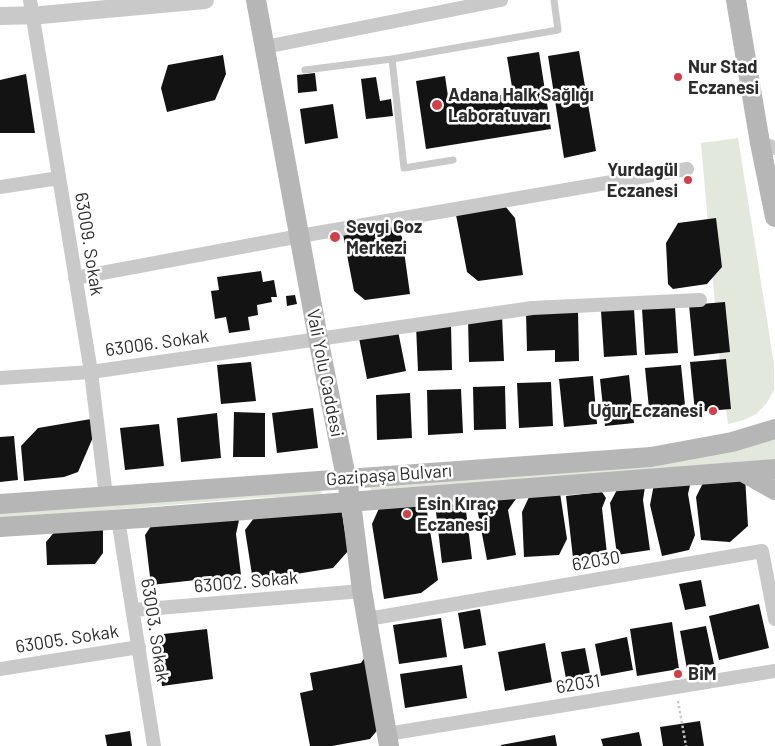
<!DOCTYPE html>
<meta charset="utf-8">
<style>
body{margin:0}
canvas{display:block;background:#fff}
</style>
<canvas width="775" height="746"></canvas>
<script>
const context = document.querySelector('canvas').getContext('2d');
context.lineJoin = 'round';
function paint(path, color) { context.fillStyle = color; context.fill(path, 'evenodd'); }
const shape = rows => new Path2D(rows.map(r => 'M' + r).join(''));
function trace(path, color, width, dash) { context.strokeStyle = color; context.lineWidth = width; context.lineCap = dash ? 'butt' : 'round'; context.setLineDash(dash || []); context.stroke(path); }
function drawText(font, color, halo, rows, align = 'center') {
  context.font = font + ' Barlow,sans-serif'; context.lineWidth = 5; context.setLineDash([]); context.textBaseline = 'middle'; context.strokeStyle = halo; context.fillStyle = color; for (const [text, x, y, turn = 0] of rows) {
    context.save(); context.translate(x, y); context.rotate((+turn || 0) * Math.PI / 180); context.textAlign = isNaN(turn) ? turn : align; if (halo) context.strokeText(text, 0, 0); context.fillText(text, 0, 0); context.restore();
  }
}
paint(shape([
 [738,138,768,326,774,365,774,390,766,404,756,414,744,420,728,424,720,363,701,143],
 [775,440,775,459,371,492,370,486,650,464],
 [321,490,323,496,254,498,0,519,0,512]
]), '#e2e8db');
paint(shape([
 [579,51,596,151,564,158,548,56],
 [539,52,551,129,426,149,416,81,445,76,449,103,513,93,507,57],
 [223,55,226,74,215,100,167,112,161,88,168,65],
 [315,73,317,91,298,93,297,75],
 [26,74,35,133,0,133,0,80],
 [376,77,380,101,391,99,393,116,366,119,361,79],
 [333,104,338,138,305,144,300,109],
 [505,206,515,218,523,275,478,281,467,272,456,215],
 [716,218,722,267,707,284,673,289,668,284,666,243,678,223],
 [392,224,402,237,410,294,365,300,354,291,343,234],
 [261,271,263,282,274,280,277,297,271,297,272,302,257,305,258,315,248,317,250,330,229,333,226,317,215,319,211,291,219,290,217,277],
 [295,295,297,304,287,306,286,296],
 [725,302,730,352,694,356,689,305],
 [675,307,678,353,645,355,642,309],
 [634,309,637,355,604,357,601,311],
 [578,311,579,361,555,362,555,350,527,351,526,312],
 [502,316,504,361,469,362,468,318],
 [451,325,452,370,418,371,416,326],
 [397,326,406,371,367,379,358,333],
 [726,359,731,409,695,412,690,362],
 [251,362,256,401,221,404,217,365],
 [681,365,686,415,650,419,645,368],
 [629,375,634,423,605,426,600,379],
 [593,376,597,424,564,427,559,379],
 [551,382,553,426,519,428,517,383],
 [505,386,506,429,474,430,473,387],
 [461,389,463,433,428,435,427,390],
 [410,393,412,438,377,440,376,395],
 [313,408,318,448,277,453,272,413],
 [234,412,265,413,265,457,233,457],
 [217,413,221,458,181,462,177,418],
 [91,419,94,435,78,472,64,477,24,481,21,446,38,428],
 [159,424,164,466,125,470,120,428],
 [14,436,18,480,0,482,0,437],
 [692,476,688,494,695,535,689,550,662,556,650,505,654,484],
 [745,477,748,526,730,542,701,540,696,497,705,479],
 [646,480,643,500,650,550,617,555,610,503,620,484],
 [602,492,606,498,602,508,607,554,573,558,566,496],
 [560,493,567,539,559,555,524,557,522,512,529,497],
 [484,495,518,496,508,510,516,555,487,560,477,508],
 [425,499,438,580,421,593,384,599,372,524,380,506],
 [445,499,474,499,466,511,472,559,442,563,436,512],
 [340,501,348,551,333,568,253,581,245,530,257,514],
 [241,511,236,534,241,575,151,585,145,535,155,520],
 [103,529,103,553,95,564,47,565,46,542,56,530],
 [701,580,706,606,685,610,679,584],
 [759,604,769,648,719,660,709,616],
 [480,609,486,645,464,649,458,613],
 [441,618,447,657,399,664,393,625],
 [672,622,679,669,637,676,630,629],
 [706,626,714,664,687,669,680,631],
 [207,629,213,679,162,686,155,635],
 [627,637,633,670,601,676,595,644],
 [545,643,552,682,505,691,498,652],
 [585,648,591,679,567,684,561,652],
 [367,654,380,727,370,739,332,746,310,746,300,693,313,690,310,673,361,663],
 [462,665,467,698,405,708,400,674],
 [700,721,704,746,663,746,660,727],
 [130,731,132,746,107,746,105,735],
 [639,732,642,746,603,746,601,739],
 [555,735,557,746,501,746,501,745]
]), '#131313');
trace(shape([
 [678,701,686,746]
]), '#c9c9c9', 2.5, [2.5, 2.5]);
trace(shape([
 [392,59,558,30,554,0],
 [305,70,392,59,404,168,453,160]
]), '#c9c9c9', 7);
trace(shape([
 [30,0,91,372,106,496],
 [265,47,501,0],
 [760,143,775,148],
 [0,187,59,178],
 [75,278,300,236,687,169],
 [0,378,91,372,532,308,700,300],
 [118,519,154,746],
 [134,610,362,591],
 [368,619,762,551,775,619],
 [0,669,139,647],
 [387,734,775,671]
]), '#c9c9c9', 14);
trace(shape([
 [0,16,41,15,205,0]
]), '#c9c9c9', 18);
trace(shape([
 [256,0,318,338,351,502,362,591,389,746],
 [736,0,760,143,775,217],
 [743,472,775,490],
 [0,504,651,457,732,442,775,429],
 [0,527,142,518,775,469]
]), '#b6b6b6', 20);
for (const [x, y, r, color] of [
 [678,77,5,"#d13f48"],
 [437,105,6,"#d13f48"],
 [688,180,5,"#d13f48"],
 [335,237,6,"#d13f48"],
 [713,411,5,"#d13f48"],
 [407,514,5,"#d13f48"],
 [678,674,5,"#d13f48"]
]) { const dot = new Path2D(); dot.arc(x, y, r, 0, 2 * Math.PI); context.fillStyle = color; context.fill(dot); trace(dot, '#fff', 2); }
drawText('bold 18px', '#2c2c2c', '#fff', [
 ["Nur Stad",688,67],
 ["Eczanesi",688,88],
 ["Adana Halk Sağlığı",448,95],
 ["Laboratuvarı",448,116],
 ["Yurdagül",678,170,"right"],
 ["Eczanesi",678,191,"right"],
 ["Sevgi Goz",346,227],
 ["Merkezi",346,248],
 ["Uğur Eczanesi",703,411,"right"],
 ["Esin Kıraç",417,504],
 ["Eczanesi",417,525],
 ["BiM",688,674]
], 'left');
drawText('18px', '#2c2c2c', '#fff', [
 ["63009. Sokak",89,244,81],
 ["63006. Sokak",157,343,-8],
 ["Vali Yolu Caddesi",325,373,79],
 ["Gazipaşa Bulvarı",389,475,-4],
 ["62030",596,561,-10],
 ["63002. Sokak",246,582,-5],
 ["63003. Sokak",155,630,81],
 ["63005. Sokak",67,639,-9],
 ["62031",578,684,-9]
]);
</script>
